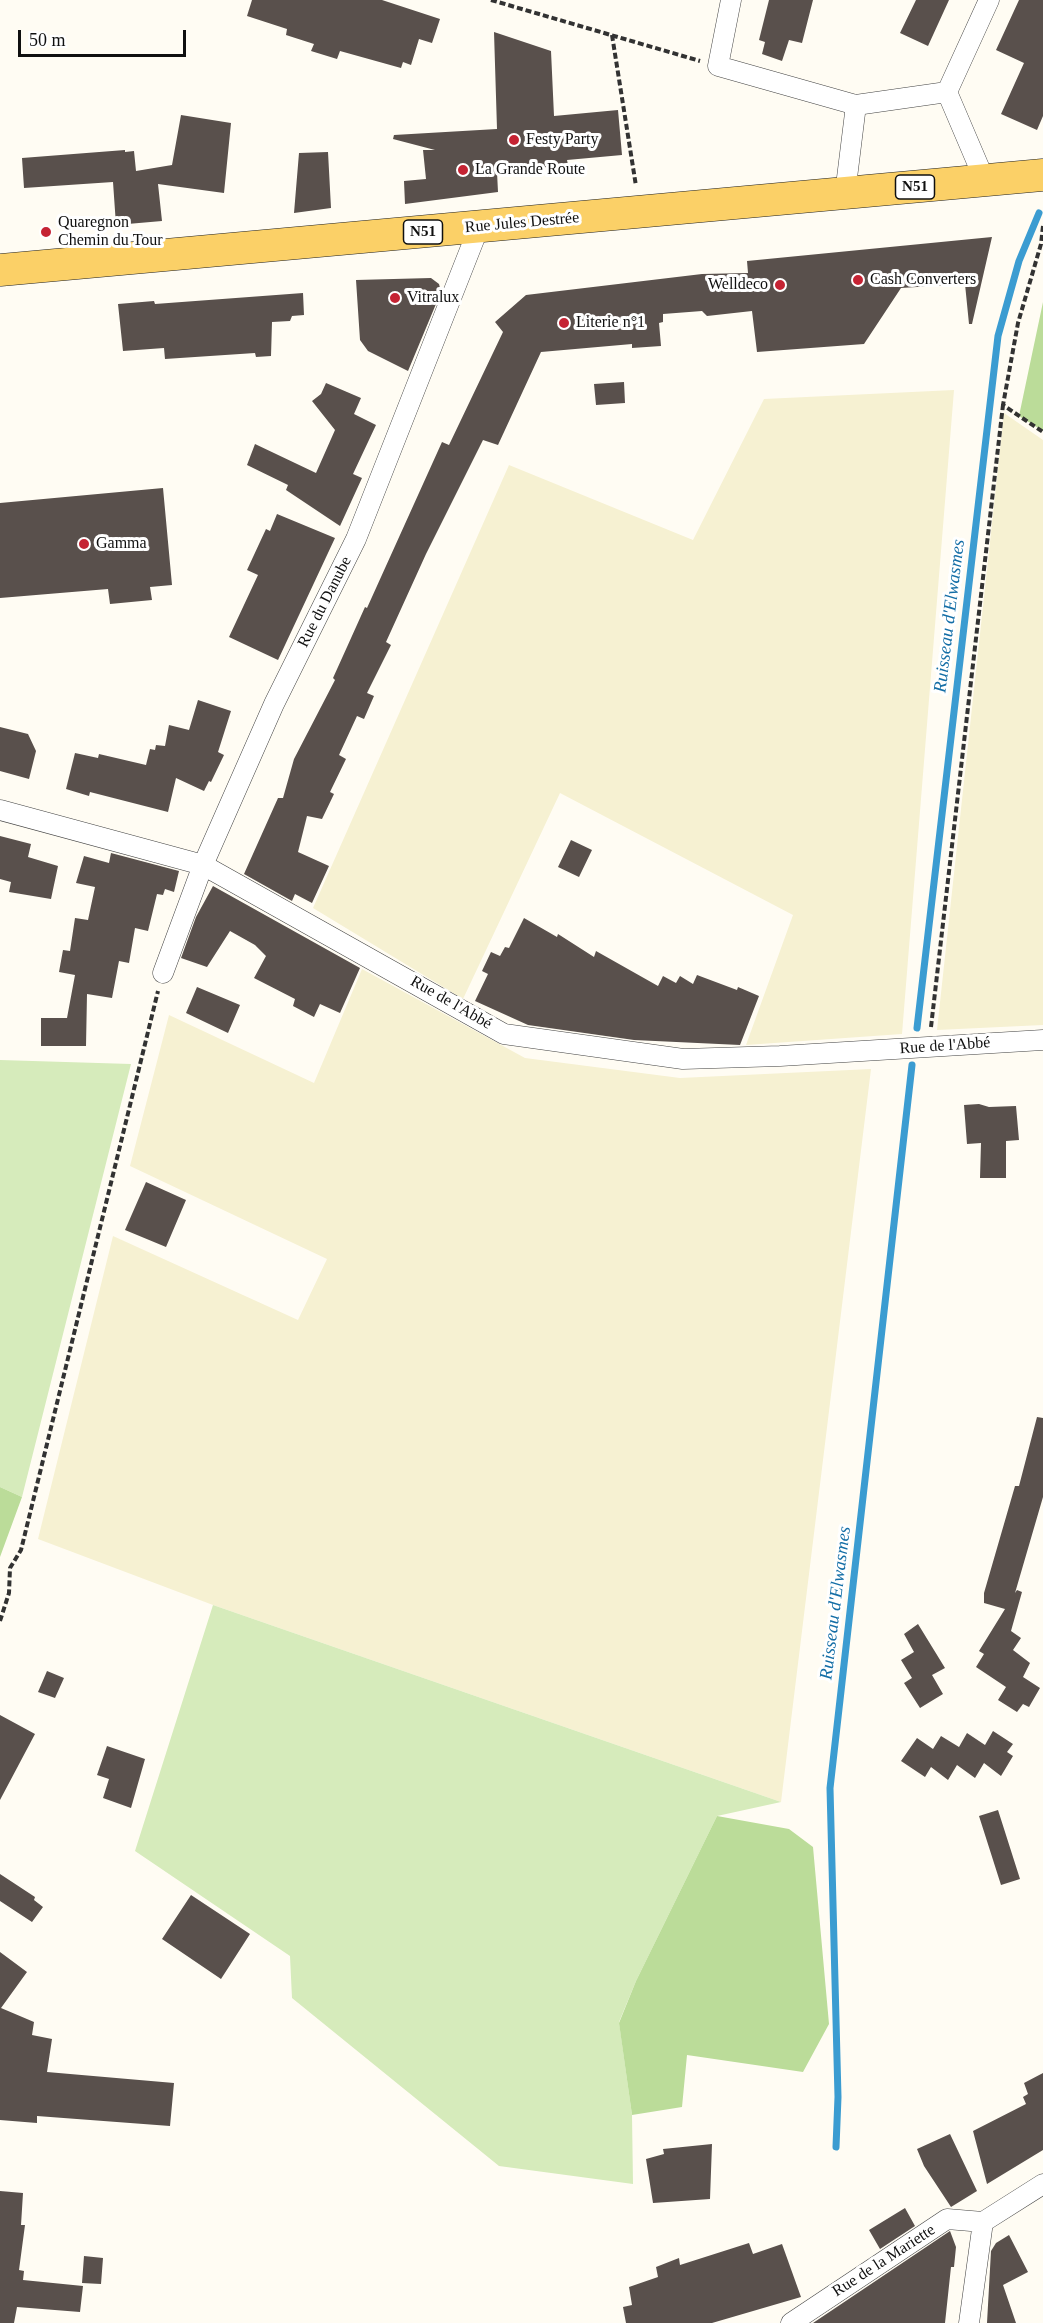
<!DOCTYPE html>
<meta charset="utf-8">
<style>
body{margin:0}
#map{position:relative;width:1043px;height:2323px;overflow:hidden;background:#fffcf3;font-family:Georgia,serif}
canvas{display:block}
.scale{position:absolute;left:18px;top:30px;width:168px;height:27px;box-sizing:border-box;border:3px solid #101010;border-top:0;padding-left:8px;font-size:18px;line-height:21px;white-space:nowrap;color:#101010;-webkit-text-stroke:4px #fff;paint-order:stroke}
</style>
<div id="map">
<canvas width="1043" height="2323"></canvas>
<div class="scale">50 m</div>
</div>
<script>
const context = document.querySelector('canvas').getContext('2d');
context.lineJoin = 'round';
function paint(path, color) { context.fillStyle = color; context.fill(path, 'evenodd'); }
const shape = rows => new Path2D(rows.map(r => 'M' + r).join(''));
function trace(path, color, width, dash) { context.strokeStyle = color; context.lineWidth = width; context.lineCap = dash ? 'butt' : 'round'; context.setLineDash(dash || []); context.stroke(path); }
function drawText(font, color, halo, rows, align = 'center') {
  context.font = font + ' Georgia,serif'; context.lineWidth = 6; context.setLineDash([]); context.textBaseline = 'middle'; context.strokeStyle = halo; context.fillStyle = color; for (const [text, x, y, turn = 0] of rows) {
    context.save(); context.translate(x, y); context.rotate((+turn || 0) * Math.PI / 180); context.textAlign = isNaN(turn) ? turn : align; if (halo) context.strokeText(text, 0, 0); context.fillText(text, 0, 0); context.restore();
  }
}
paint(shape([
 [954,390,902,1034,746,1045,793,915,560,793,463,999,313,908,509,465,693,540,764,399],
 [1004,413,1043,440,1043,1025,937,1030],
 [362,969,525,1058,680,1078,871,1069,781,1802,213,1605,38,1539,113,1236,298,1320,327,1259,130,1166,169,1015,314,1083]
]), '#f6f1d2');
paint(shape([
 [0,1060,131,1064,22,1497,0,1487],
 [213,1605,781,1802,717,1816,636,1981,619,2022,632,2115,633,2184,499,2166,292,1998,290,1956,135,1851]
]), '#d6ebbb');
paint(shape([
 [1043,302,1043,431,1019,416],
 [0,1487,22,1497,0,1557],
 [717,1816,789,1829,813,1847,829,2024,803,2072,687,2055,682,2107,632,2115,619,2023,636,1981]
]), '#bbdc99');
trace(shape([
 [917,1028,998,336,1019,261,1039,213],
 [836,2147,838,2097,830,1788,912,1065]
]), '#3b9cd1', 7);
paint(shape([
 [252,0,382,0,440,19,432,43,419,39,411,65,403,62,401,68,340,51,337,59,311,51,314,44,286,35,287,29,247,16],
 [769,0,813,0,802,43,789,40,782,61,762,54,765,42,759,40],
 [916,0,949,0,928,46,900,33],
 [1019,0,1043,0,1043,116,1037,130,1001,114,1024,63,996,50],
 [494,32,551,51,554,116,618,110,622,155,567,160,568,165,497,172,498,192,405,204,404,181,426,179,423,150,435,150,393,139,394,135,497,129],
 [181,115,231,123,224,193,158,184,162,221,116,225,113,182,24,188,22,158,125,150,125,152,134,151,136,171,172,165],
 [328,152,331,208,294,213,299,153],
 [992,237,972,324,969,324,965,284,901,288,864,344,757,352,752,311,707,316,702,311,663,314,663,322,659,323,661,346,632,348,632,344,541,352,498,445,483,440,426,554,386,642,391,645,367,693,374,696,364,719,357,716,339,755,346,759,330,792,334,794,322,819,307,816,298,852,329,866,312,903,295,894,292,901,244,874,278,798,283,798,294,759,335,680,333,678,347,647,365,607,367,608,442,442,449,445,503,332,495,322,526,295,702,274,748,273,747,261],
 [431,278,439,284,441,292,408,371,368,351,360,340,356,280],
 [303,293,304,315,292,316,290,321,272,322,271,356,256,357,255,353,165,359,164,348,123,351,118,304,154,301,155,304],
 [624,382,625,403,596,405,594,384],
 [326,383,361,398,354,414,376,425,353,474,362,478,340,526,286,490,288,485,247,465,255,444,316,473,335,430,312,401,321,394],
 [163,488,172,585,150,587,152,600,110,604,108,589,0,598,0,503],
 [277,514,335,538,278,660,229,637,258,575,247,570,266,529,270,531],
 [198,700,231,711,218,752,224,755,211,782,209,781,204,791,176,778,168,812,90,792,89,796,66,789,75,753,98,758,99,754,146,765,150,749,155,750,156,745,165,746,169,725,189,730],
 [0,727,28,734,36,751,29,779,0,771],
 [0,836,31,844,28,857,58,866,51,899,9,892,11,882,0,879],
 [571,840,592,850,579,877,558,867],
 [111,853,179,871,174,892,165,889,163,895,157,894,148,931,135,928,129,963,119,961,112,998,87,994,86,1046,41,1046,41,1018,67,1018,75,975,59,972,63,950,70,951,75,918,88,920,95,887,76,883,84,856,109,863],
 [213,886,360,968,340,1013,320,1004,314,1017,293,1006,295,999,254,978,266,956,255,945,230,931,207,967,181,958,196,917],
 [524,918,557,937,558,934,594,957,596,951,658,986,663,976,676,983,680,976,693,984,697,975,737,990,738,987,759,996,740,1045,634,1040,528,1025,475,1001,488,974,482,971,491,952,500,956,505,947,509,948],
 [197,987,240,1005,228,1033,186,1013],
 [979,1104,989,1107,1016,1106,1019,1140,1006,1141,1006,1178,980,1178,981,1143,967,1144,964,1105],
 [146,1182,186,1200,166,1247,125,1230],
 [1037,1417,1043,1418,1043,1497,1015,1593,1017,1590,1022,1592,1011,1631,1021,1638,1013,1650,1030,1663,1023,1677,1040,1688,1029,1707,1023,1704,1017,1712,998,1700,1006,1687,976,1667,984,1654,979,1651,1005,1609,984,1603,984,1593,1015,1486,1019,1486],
 [918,1624,945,1668,932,1675,943,1694,920,1708,904,1683,912,1678,901,1660,914,1652,904,1634],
 [47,1671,64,1678,55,1698,38,1692],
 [0,1715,35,1734,0,1800],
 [993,1731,1013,1744,1007,1752,1013,1756,1001,1776,984,1763,975,1778,957,1765,948,1780,931,1767,925,1777,901,1761,917,1738,933,1749,941,1736,959,1747,967,1733,985,1745],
 [107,1746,145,1759,131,1808,103,1798,109,1779,97,1775],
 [998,1810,1020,1879,1001,1885,979,1816],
 [0,1874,35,1897,34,1900,43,1907,32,1922,0,1901],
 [191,1895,250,1934,221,1979,162,1939],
 [0,1952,27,1972,1,2008,34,2022,32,2035,52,2039,47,2072,174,2083,170,2126,37,2116,37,2123,0,2120],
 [1043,2073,1043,2150,987,2184,973,2131,1026,2104,1023,2097,1028,2094,1024,2083],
 [950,2134,977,2191,951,2207,924,2166,917,2149],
 [712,2144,710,2199,653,2203,646,2159,664,2154,663,2149],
 [0,2191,23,2193,21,2225,25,2225,19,2270,24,2271,23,2280,83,2286,80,2312,17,2307,14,2323,0,2323],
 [905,2208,915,2226,880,2249,869,2230],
 [950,2231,956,2247,954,2267,951,2267,945,2323,813,2323],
 [1009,2235,1028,2272,1003,2285,1016,2323,987,2323,991,2251,996,2243],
 [749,2243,753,2254,782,2244,801,2297,712,2323,626,2323,623,2307,632,2305,629,2287,658,2277,656,2267,679,2258,680,2265],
 [84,2256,103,2258,101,2284,82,2283]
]), '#59504c');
const street = shape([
 [731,0,718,66,856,105,947,92],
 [947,92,989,0],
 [947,92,985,181],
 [845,194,856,105],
 [0,810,203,865,504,1034,683,1059,780,1056,1043,1040],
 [163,973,203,865,274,704,356,539,479,227],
 [791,2323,947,2219,983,2222,1043,2184],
 [969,2323,983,2222]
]);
const primary = shape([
 [0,270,1043,175]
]);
trace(street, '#434343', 21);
trace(primary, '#212121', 33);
trace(shape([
 [491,0,700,61],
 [612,35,636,186],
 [1043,226,1041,244,1018,323,1003,405,1043,432],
 [931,1027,1003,405],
 [0,1621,9,1593,10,1568,21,1550,158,991]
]), '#323232', 4, [6, 3]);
trace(street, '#fff', 20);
trace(primary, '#fbd067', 32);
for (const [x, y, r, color] of [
 [514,140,6,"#c52333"],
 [463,170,6,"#c52333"],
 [46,232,6,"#c52333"],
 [858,280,6,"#c52333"],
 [780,285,6,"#c52333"],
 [395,298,6,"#c52333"],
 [564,323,6,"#c52333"],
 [84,544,6,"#c52333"]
]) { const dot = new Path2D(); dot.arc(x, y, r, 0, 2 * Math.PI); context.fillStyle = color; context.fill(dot); trace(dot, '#fff', 2); }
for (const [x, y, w] of [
 [915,187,39],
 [423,232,39]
]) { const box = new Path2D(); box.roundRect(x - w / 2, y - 12, w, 24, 4.5); context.fillStyle = '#fff'; context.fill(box); trace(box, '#101010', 1.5); }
drawText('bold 15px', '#101010', null, [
 ["N51",915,187],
 ["N51",423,232]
]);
drawText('16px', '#101010', '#fff', [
 ["Festy Party",526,140],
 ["La Grande Route",475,170],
 ["Quaregnon",58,223],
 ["Chemin du Tour",58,241],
 ["Cash Converters",870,280],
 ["Welldeco",768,285,"right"],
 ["Vitralux",407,298],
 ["Literie n°1",576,323],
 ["Gamma",96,544]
], 'left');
drawText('16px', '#101010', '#fff', [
 ["Rue Jules Destrée",522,223,-5],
 ["Rue du Danube",325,602,-63],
 ["Rue de l'Abbé",451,1003,30],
 ["Rue de l'Abbé",945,1046,-4],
 ["Rue de la Mariette",884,2261,-33]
]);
drawText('italic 18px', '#146ea6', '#fff', [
 ["Ruisseau d'Elwasmes",950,616,-83],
 ["Ruisseau d'Elwasmes",836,1603,-83]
]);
</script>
